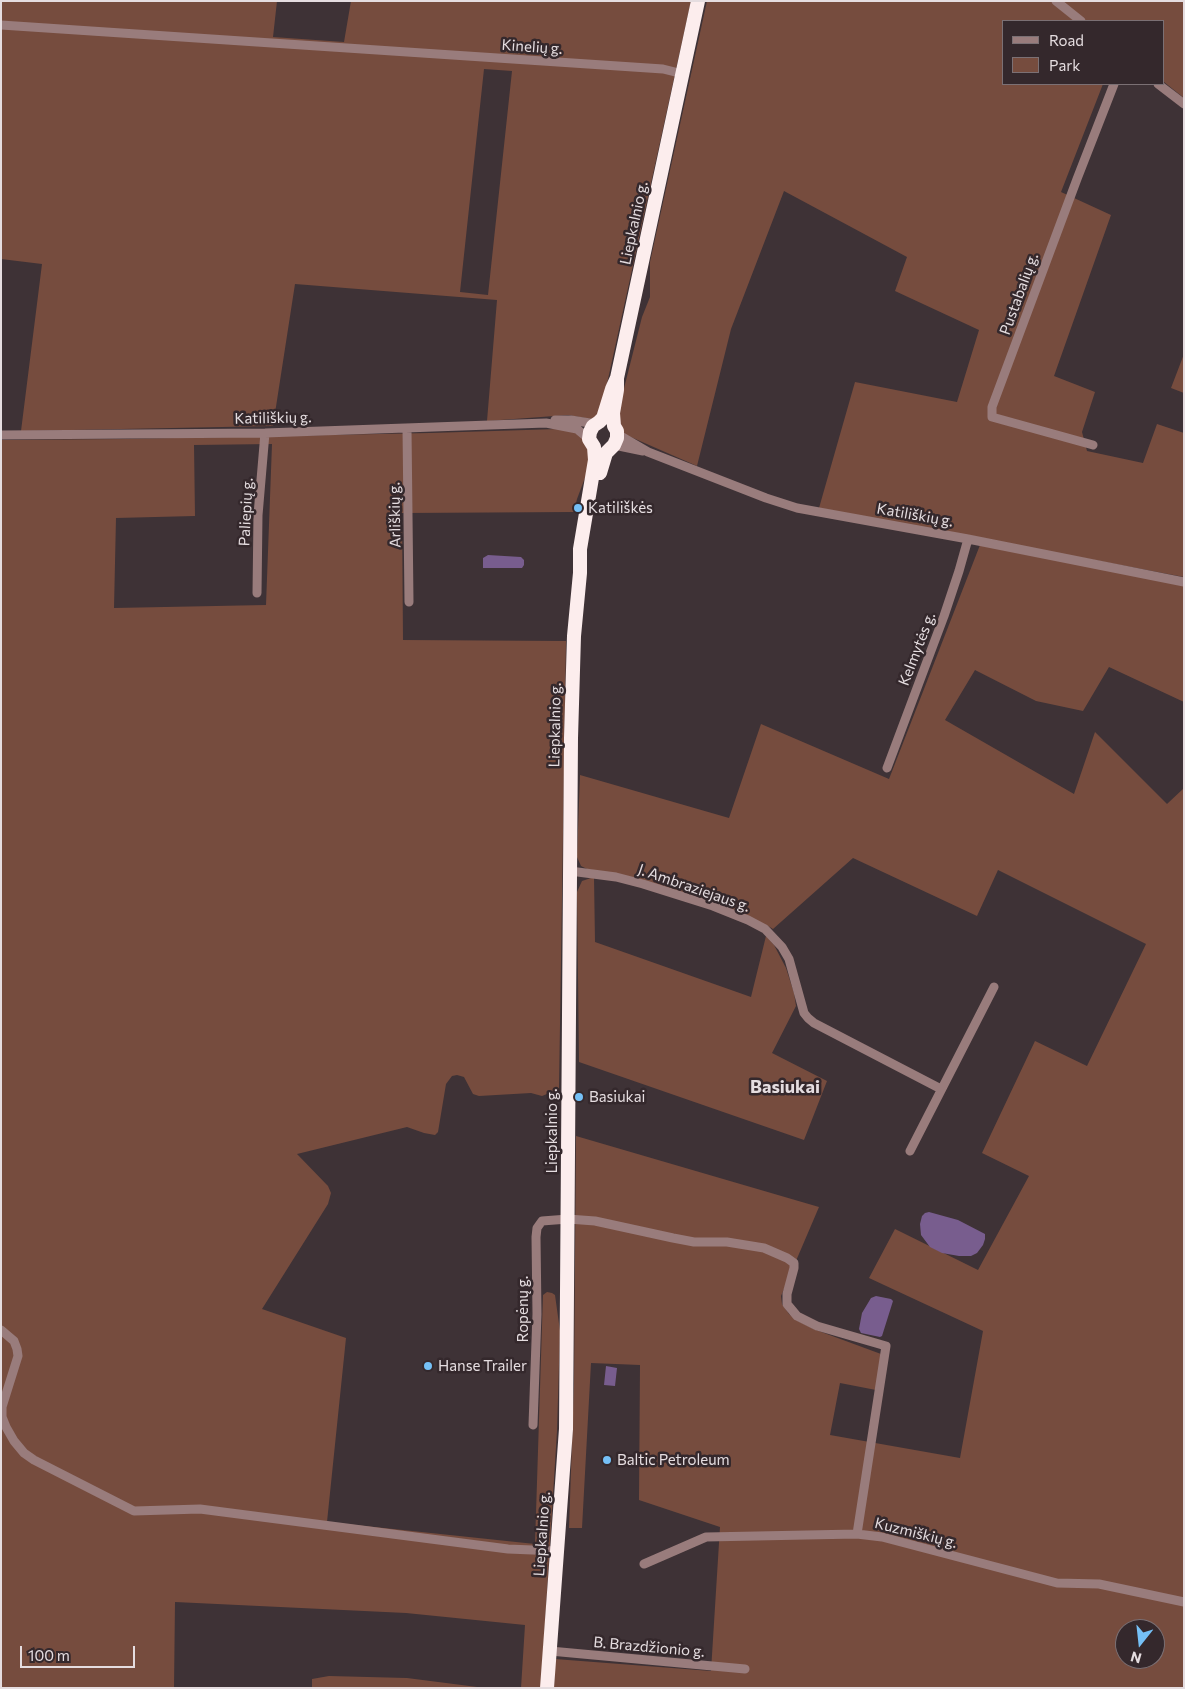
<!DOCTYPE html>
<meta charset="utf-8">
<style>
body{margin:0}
#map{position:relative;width:1185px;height:1689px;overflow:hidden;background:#3e3236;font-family:Commissioner,sans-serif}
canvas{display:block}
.frame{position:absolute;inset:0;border:2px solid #e5dde0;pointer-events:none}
.legend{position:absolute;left:1002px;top:20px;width:162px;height:65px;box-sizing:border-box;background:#34282c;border:1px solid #7b7074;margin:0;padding:6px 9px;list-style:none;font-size:15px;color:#e5dde0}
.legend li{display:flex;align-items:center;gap:10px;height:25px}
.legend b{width:25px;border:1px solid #7b7074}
.north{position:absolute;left:1115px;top:1619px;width:50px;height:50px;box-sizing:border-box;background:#34282c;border:1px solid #7b7074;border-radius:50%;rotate:196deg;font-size:14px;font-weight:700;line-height:20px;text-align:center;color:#e5dde0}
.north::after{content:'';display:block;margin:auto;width:18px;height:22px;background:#75c0f6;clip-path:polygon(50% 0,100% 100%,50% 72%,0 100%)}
.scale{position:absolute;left:20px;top:1646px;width:115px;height:22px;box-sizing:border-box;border:2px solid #e5dde0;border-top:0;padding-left:6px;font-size:15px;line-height:18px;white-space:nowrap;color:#e5dde0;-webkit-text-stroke:4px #34282c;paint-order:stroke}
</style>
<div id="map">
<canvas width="1185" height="1689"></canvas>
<div class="frame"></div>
<ul class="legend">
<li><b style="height:6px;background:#997c7c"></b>Road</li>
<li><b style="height:14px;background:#764c3e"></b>Park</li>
</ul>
<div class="north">N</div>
<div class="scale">100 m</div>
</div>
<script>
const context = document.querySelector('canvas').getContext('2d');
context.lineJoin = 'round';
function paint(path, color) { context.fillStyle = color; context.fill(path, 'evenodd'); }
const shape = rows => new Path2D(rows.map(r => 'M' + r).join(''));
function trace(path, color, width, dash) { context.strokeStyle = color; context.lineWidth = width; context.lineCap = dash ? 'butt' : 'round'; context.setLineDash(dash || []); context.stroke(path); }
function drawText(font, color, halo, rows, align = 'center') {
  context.font = font + ' Commissioner,sans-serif'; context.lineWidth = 5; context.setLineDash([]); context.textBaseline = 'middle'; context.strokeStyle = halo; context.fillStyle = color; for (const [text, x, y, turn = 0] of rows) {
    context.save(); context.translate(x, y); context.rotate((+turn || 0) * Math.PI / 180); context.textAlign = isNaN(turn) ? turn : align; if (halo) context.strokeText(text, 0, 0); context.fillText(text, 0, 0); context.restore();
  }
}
paint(shape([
 [1,1,277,1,273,37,344,42,351,1,691,1,601,411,595,418,591,419,568,415,487,421,497,300,295,284,273,426,21,431,42,264,1,259],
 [484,69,512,71,488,295,460,292],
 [707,1,1184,1,1184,98,1164,82,1164,21,1004,21,1004,84,1103,84,1061,192,1111,215,1054,376,1095,392,1082,432,1087,451,1143,463,1157,424,1184,433,1184,577,819,508,855,382,957,402,979,330,895,291,907,257,784,191,731,329,697,466,624,434,617,416,642,317,650,297,650,262],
 [1184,354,1184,393,1171,388],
 [558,429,573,431,583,438,589,450,589,467,577,499,574,512,402,513,403,640,566,641,559,1089,542,1096,531,1093,479,1096,473,1094,464,1077,457,1075,452,1076,446,1084,438,1132,435,1135,424,1133,407,1127,297,1154,328,1186,331,1193,328,1204,262,1309,346,1338,327,1522,535,1544,543,1295,547,1292,552,1293,555,1295,560,1331,557,1431,541,1688,521,1688,525,1625,406,1613,175,1602,174,1688,1,1688,1,440,125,439,430,433],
 [272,444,266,605,114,608,116,518,195,516,194,445],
 [980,545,1184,585,1184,702,1109,667,1083,711,1036,701,975,670,945,720,1074,794,1095,732,1167,804,1184,788,1184,1688,554,1688,555,1659,711,1671,720,1527,639,1500,640,1365,591,1363,582,1528,569,1528,574,1384,576,1136,819,1207,781,1296,782,1304,789,1314,798,1321,816,1330,881,1354,876,1390,840,1383,830,1435,960,1458,983,1331,869,1278,895,1229,978,1270,1029,1176,982,1153,1035,1041,1087,1066,1146,944,998,870,977,916,853,858,773,929,768,926,635,878,587,869,581,866,577,857,580,775,729,818,761,724,889,779],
 [1125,1629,1155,1629,1155,1659,1125,1659],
 [594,877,595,942,751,997,766,936,774,945,786,968,794,993,796,1006,772,1053,827,1081,804,1140,579,1062,577,892,582,881],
 [329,1676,407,1678,485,1688,312,1688,312,1679]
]), '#764c3e');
paint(shape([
 [488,555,521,557,524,560,524,565,522,568,483,568,483,558],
 [929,1212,958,1220,985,1234,985,1239,983,1245,977,1253,971,1256,959,1256,942,1253,930,1247,921,1235,920,1224,922,1216,925,1213],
 [876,1296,891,1299,893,1301,882,1336,880,1337,861,1333,859,1329,862,1313,871,1298],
 [606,1366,617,1368,615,1386,604,1385]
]), '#785d8e');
trace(shape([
 [1056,1,1081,21],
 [1,25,663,69,683,74],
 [1158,84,1184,104],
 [555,420,571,420,596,424],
 [407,429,409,602],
 [617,434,648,452,766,498,797,508,968,539,1184,582],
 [1,435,265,433,546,423,577,429,589,439],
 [614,445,643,451],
 [1093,445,992,417,992,407,1077,179,1114,84],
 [257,593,258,515,265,433],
 [887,768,944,616,959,571,968,539],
 [570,871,616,877,643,884,713,906,748,920,765,929,782,947,789,959,804,1013,808,1018,814,1023,941,1089],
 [910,1151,994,987],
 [1,1330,14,1341,17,1349,18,1356,2,1407,2,1417,6,1427,14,1441,24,1453,34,1460,134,1511,200,1509,508,1549,557,1551],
 [533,1425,537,1314,536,1237,537,1228,542,1221,568,1219,595,1221,673,1238,694,1242,727,1242,764,1248,787,1258,794,1263,794,1268,787,1294,787,1304,797,1316,817,1326,886,1346,857,1534],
 [644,1564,706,1537,857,1534,882,1537,1057,1583,1099,1584,1184,1602],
 [550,1651,745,1669]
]), '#997c7c', 9);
trace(shape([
 [600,473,606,453,614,445,617,438,617,431,614,426,613,413,617,390,617,378,698,1],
 [547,1688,566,1429,571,738,574,636,580,573,580,549,595,460,594,447,589,439,590,432,593,426,599,422,603,418,612,389,617,378]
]), '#fceded', 14);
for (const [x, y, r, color] of [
 [578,508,5,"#75c0f6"],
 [579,1097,5,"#75c0f6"],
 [428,1366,5,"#75c0f6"],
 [607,1460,5,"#75c0f6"]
]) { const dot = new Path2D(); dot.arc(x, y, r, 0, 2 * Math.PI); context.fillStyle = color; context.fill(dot); trace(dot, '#34282c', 2); }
drawText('15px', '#e5dde0', '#34282c', [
 ["Kinelių g.",532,47,4],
 ["Liepkalnio g.",634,223,-78],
 ["Pustabalių g.",1019,294,-70],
 ["Katiliškių g.",273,418,-1],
 ["Paliepių g.",246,512,-87],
 ["Arliškių g.",395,515,-91],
 ["Katiliškių g.",915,515,10],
 ["Kelmytės g.",917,649,-69],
 ["Liepkalnio g.",555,725,-89],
 ["J. Ambraziejaus g.",694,888,19],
 ["Liepkalnio g.",552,1131,-90],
 ["Ropėnų g.",523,1309,-90],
 ["Kuzmiškių g.",916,1533,14],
 ["Liepkalnio g.",542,1534,-86],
 ["B. Brazdžionio g.",649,1647,5]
]);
drawText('15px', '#e5dde0', '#34282c', [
 ["Katiliškės",588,508],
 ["Basiukai",589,1097],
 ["Hanse Trailer",438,1366],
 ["Baltic Petroleum",617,1460]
], 'left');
drawText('bold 18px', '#e5dde0', '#34282c', [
 ["Basiukai",785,1087]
]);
</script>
